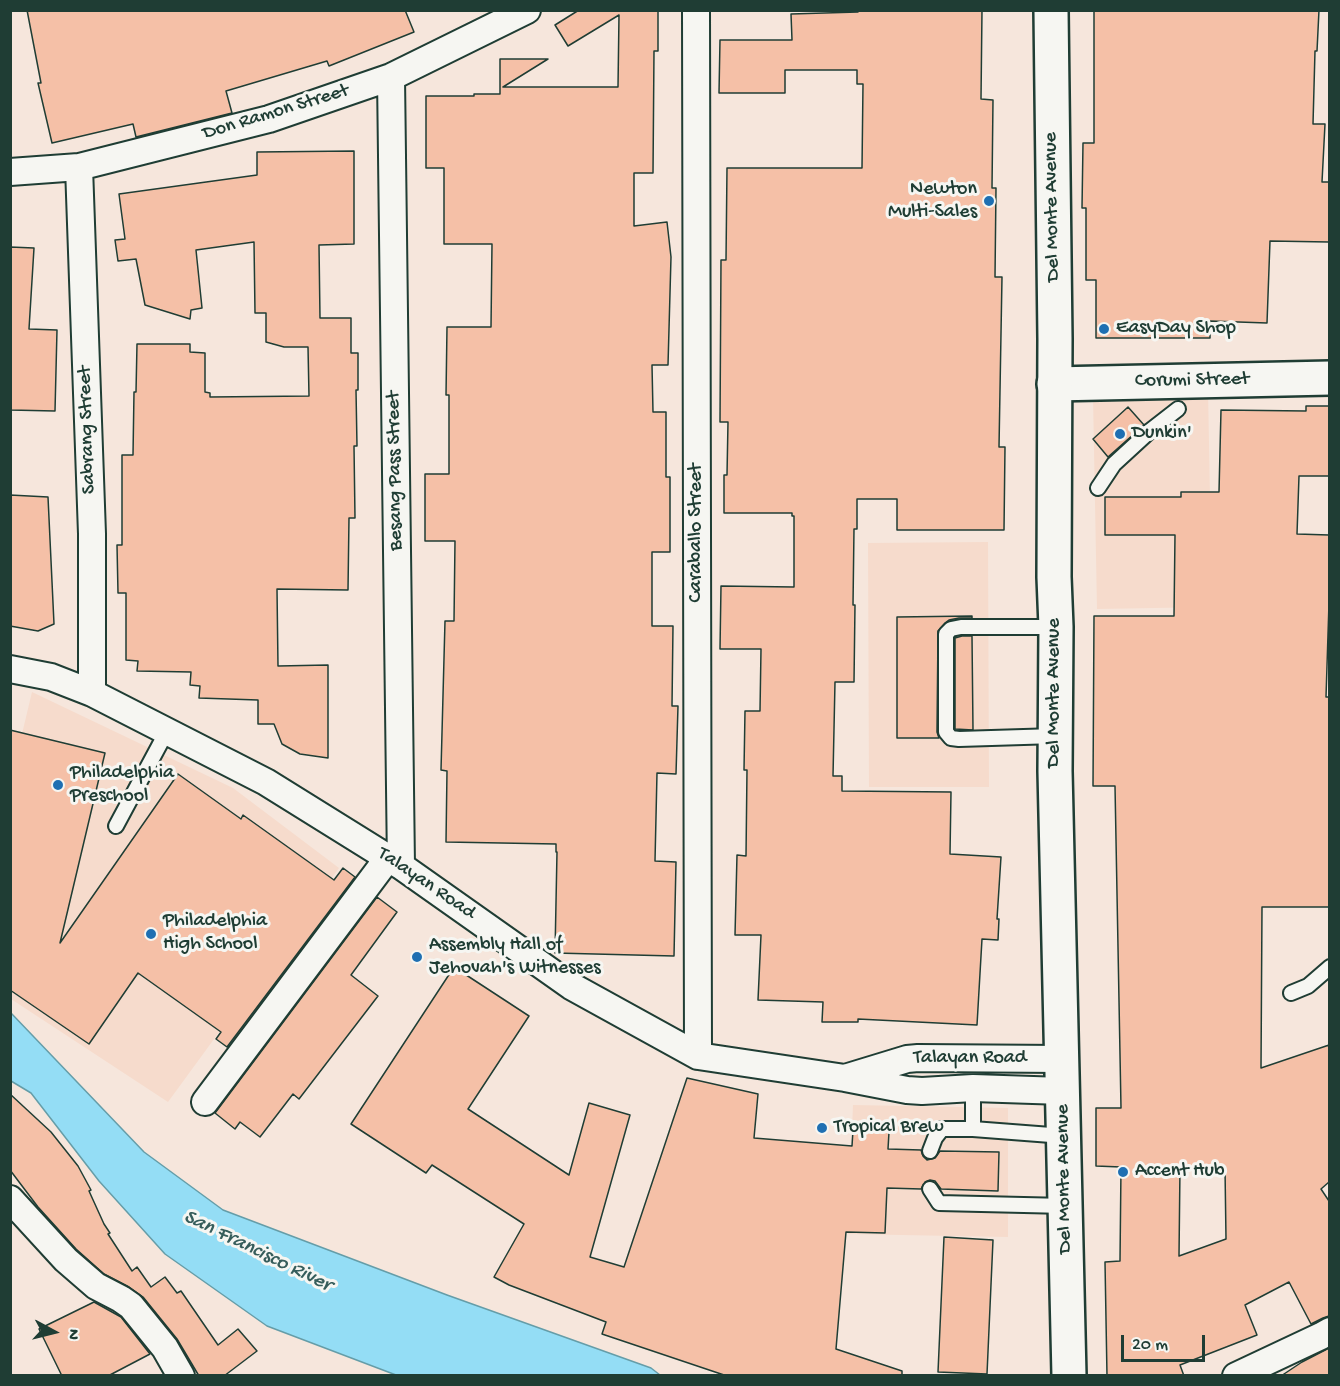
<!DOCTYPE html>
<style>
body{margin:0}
#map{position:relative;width:1340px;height:1386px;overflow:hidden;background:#f6e6dc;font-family:"Gochi Hand",sans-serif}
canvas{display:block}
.frame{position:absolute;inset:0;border:12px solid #1f3d34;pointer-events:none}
.north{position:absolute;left:24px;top:1302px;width:60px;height:60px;-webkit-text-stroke:4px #f6f6f2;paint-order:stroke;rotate:97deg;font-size:16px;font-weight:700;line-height:24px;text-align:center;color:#1f3d34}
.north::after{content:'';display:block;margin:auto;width:21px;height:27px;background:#1f3d34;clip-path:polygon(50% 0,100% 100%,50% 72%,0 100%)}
.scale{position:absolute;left:1121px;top:1335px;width:84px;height:27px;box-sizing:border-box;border:3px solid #1f3d34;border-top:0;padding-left:8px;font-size:18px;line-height:21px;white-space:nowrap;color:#1f3d34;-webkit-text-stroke:4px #f6f6f2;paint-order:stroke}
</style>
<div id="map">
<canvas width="1340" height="1386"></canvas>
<div class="frame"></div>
<div class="north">N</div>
<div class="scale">20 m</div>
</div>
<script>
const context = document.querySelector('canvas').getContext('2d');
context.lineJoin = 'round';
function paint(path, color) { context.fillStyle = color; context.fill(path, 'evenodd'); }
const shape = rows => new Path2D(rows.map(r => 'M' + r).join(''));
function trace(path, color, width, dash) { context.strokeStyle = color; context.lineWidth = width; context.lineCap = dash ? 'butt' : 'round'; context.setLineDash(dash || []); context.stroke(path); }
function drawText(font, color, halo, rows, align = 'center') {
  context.font = font + ' "Gochi Hand",sans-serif'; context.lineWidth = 6; context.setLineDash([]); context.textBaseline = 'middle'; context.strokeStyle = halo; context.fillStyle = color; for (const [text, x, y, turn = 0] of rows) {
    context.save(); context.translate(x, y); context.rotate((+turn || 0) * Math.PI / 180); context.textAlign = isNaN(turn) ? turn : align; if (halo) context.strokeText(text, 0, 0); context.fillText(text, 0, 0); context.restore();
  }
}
paint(shape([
 [1208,389,1212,607,1097,609,1093,396],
 [988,542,989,787,869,787,868,543],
 [32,692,233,788,339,868,168,1102,11,999,11,780],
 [853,1105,1008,1108,1008,1237,848,1234]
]), '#f6dbcc');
const water = shape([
 [11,1013,144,1152,223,1210,447,1295,651,1368,660,1375,396,1375,267,1326,165,1254,99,1181,31,1093,11,1081,11,1013]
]);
paint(water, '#94ddf5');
trace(water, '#659da8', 1.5);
const building = shape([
 [27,10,405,10,414,32,329,66,327,61,226,91,232,113,136,137,133,124,52,143,38,83,41,83,27,10],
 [579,10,658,10,658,51,654,51,653,173,634,173,634,226,667,222,671,257,668,365,652,365,653,412,666,412,666,477,670,477,670,552,652,552,652,626,673,626,672,706,678,706,676,774,657,773,655,861,676,862,674,956,555,953,557,852,556,852,556,844,446,842,447,771,441,770,445,621,454,621,455,541,425,541,425,474,449,474,449,395,446,395,447,327,491,327,492,244,444,244,444,168,426,168,426,96,474,96,474,94,500,94,500,59,548,59,503,87,618,87,619,15,568,46,555,25,579,10],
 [858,10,982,10,981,99,993,100,992,188,996,188,995,277,1002,277,999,447,1005,447,1004,530,897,530,897,499,857,499,857,529,854,529,853,605,855,605,854,682,835,682,833,776,842,776,842,791,951,792,950,854,1001,857,997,919,999,919,998,940,982,939,977,1025,858,1019,858,1022,822,1022,823,1002,758,1000,761,935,735,935,737,855,746,856,747,770,744,770,745,711,760,711,761,649,720,649,721,586,794,587,794,516,792,516,792,513,724,513,724,475,727,475,728,422,720,422,721,260,726,260,727,168,862,168,863,84,857,84,857,70,785,70,785,93,719,93,720,40,792,40,791,14,858,12,858,10],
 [1094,10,1319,10,1317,51,1315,51,1313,124,1325,124,1322,182,1329,182,1329,242,1270,241,1267,323,1210,321,1210,338,1096,338,1096,280,1086,280,1086,208,1082,208,1083,143,1094,143,1094,10],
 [354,151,354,244,319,245,320,318,351,318,351,353,358,353,358,390,356,390,357,446,354,446,355,518,349,518,348,590,277,589,278,666,328,665,328,758,300,754,282,744,274,724,258,724,258,700,199,698,200,686,190,685,191,672,137,671,138,661,126,660,126,593,118,593,117,545,122,545,122,455,133,455,134,392,136,392,137,344,190,344,190,352,205,353,205,392,210,393,210,397,309,396,308,347,284,347,266,342,266,313,255,313,254,242,196,250,202,308,191,310,190,319,145,305,136,259,118,261,115,240,125,239,119,194,257,175,257,152,354,151],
 [10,247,34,248,29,329,57,330,55,411,10,410,10,247],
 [1306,406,1329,406,1329,476,1299,476,1297,534,1329,535,1329,603,1326,697,1329,697,1329,907,1262,907,1261,1068,1329,1045,1329,1182,1321,1189,1329,1201,1329,1316,1323,1318,1311,1324,1289,1282,1245,1305,1257,1335,1180,1365,1184,1376,1107,1376,1105,1262,1120,1261,1121,1167,1096,1166,1096,1108,1121,1108,1115,786,1093,786,1094,616,1174,616,1175,535,1105,535,1105,497,1181,497,1181,492,1219,492,1221,410,1306,411,1306,406],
 [1180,1167,1225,1168,1226,1239,1179,1256,1180,1167],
 [1128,407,1144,425,1108,457,1093,439,1128,407],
 [10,495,48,497,54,624,38,631,10,626,10,495],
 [972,616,972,618,959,618,949,620,945,623,938,631,937,732,939,738,897,738,897,617,972,616],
 [962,636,972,636,973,730,955,729,955,638,962,636],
 [10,730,105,753,60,943,178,774,241,819,243,815,334,880,343,868,355,877,227,1047,216,1039,221,1032,138,973,89,1044,10,990,10,730],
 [377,897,397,912,351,975,378,996,299,1099,293,1094,260,1137,240,1122,235,1129,215,1113,377,897],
 [454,967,529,1016,468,1109,569,1175,589,1103,630,1115,590,1257,624,1267,687,1078,758,1094,754,1138,852,1146,853,1130,889,1132,888,1149,921,1150,923,1156,927,1160,935,1158,940,1151,999,1152,998,1191,941,1189,935,1181,930,1180,925,1182,921,1189,887,1188,885,1233,846,1232,836,1349,902,1371,902,1376,727,1376,602,1334,606,1322,509,1285,494,1277,524,1224,432,1165,426,1173,351,1124,454,967],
 [10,1094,51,1132,78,1166,91,1190,89,1191,104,1224,110,1233,108,1234,132,1271,137,1267,151,1287,165,1277,177,1293,181,1291,218,1345,238,1329,257,1351,224,1376,199,1376,177,1339,143,1297,129,1287,104,1274,76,1249,38,1207,10,1170,10,1094],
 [944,1237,993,1240,987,1374,938,1372,944,1237],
 [94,1302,121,1317,150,1354,108,1376,62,1376,39,1329,94,1302],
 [1329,1348,1329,1376,1281,1376,1302,1362,1329,1348]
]);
paint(building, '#f5c0a7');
trace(building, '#1f3d34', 1.5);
const service = shape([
 [1098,488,1114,464,1151,430,1178,409],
 [1056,736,959,739,951,738,946,732,946,634,951,629,961,627,1056,627],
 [116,826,167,731],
 [1291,993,1308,986,1330,967],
 [973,1088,973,1129],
 [930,1151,935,1138,942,1129,973,1129,1064,1136],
 [930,1189,939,1203,1066,1206]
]);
const minor = shape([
 [696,10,698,1056],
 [391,77,401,866],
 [79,167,92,534,92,693],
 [10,172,79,167,269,119,391,77,527,10],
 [10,669,51,677,92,693,266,782,401,866,571,986,698,1056,845,1078,907,1090,922,1091,973,1088,1063,1091],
 [848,1077,907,1059,918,1058,1063,1059],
 [205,1102,388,858],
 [10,1199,66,1260,96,1286,121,1299,131,1306,165,1348,181,1376],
 [1236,1376,1321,1336,1330,1331]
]);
const tertiary = shape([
 [1054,384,1330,378]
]);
const secondary = shape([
 [1051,10,1055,339,1054,577,1056,627,1055,771,1069,1376]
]);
trace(service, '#1f3d34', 18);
trace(minor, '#1f3d34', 30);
trace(tertiary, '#1f3d34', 38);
trace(secondary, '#1f3d34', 38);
trace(service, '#f6f6f2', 14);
trace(minor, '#f6f6f2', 26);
trace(tertiary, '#f6f6f2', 33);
trace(secondary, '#f6f6f2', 33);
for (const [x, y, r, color] of [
 [989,201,6,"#1f6fb2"],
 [1104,329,6,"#1f6fb2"],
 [1120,434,6,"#1f6fb2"],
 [58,785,6,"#1f6fb2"],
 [151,934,6,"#1f6fb2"],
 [417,957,6,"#1f6fb2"],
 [822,1128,6,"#1f6fb2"],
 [1123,1172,6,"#1f6fb2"]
]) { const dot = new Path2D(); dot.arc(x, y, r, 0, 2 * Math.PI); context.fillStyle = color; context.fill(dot); trace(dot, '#f6f6f2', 2); }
drawText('20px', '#1f3d34', '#f6f6f2', [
 ["Don Ramon Street",276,113,-17],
 ["Del Monte Avenue",1053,207,-91],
 ["Corumi Street",1192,381,-1],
 ["Sabrang Street",88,430,-92],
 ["Besang Pass Street",396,471,-91],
 ["Caraballo Street",697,533,-90],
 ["Del Monte Avenue",1055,693,-90],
 ["Talayan Road",426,884,34],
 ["Talayan Road",970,1059],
 ["Del Monte Avenue",1065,1179,-91]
]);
drawText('20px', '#1f3d34', '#f6f6f2', [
 ["Newton",977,190,"right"],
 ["Multi-Sales",977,213,"right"],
 ["EasyDay Shop",1116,329],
 ["Dunkin'",1132,434],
 ["Philadelphia",70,774],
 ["Preschool",70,797],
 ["Philadelphia",163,922],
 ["High School",163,945],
 ["Assembly Hall of",429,946],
 ["Jehovah's Witnesses",429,969],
 ["Tropical Brew",834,1128],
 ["Accent Hub",1135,1172]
], 'left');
drawText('italic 21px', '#365d5b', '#f6f6f2', [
 ["San Francisco River",257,1252,26]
]);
</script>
